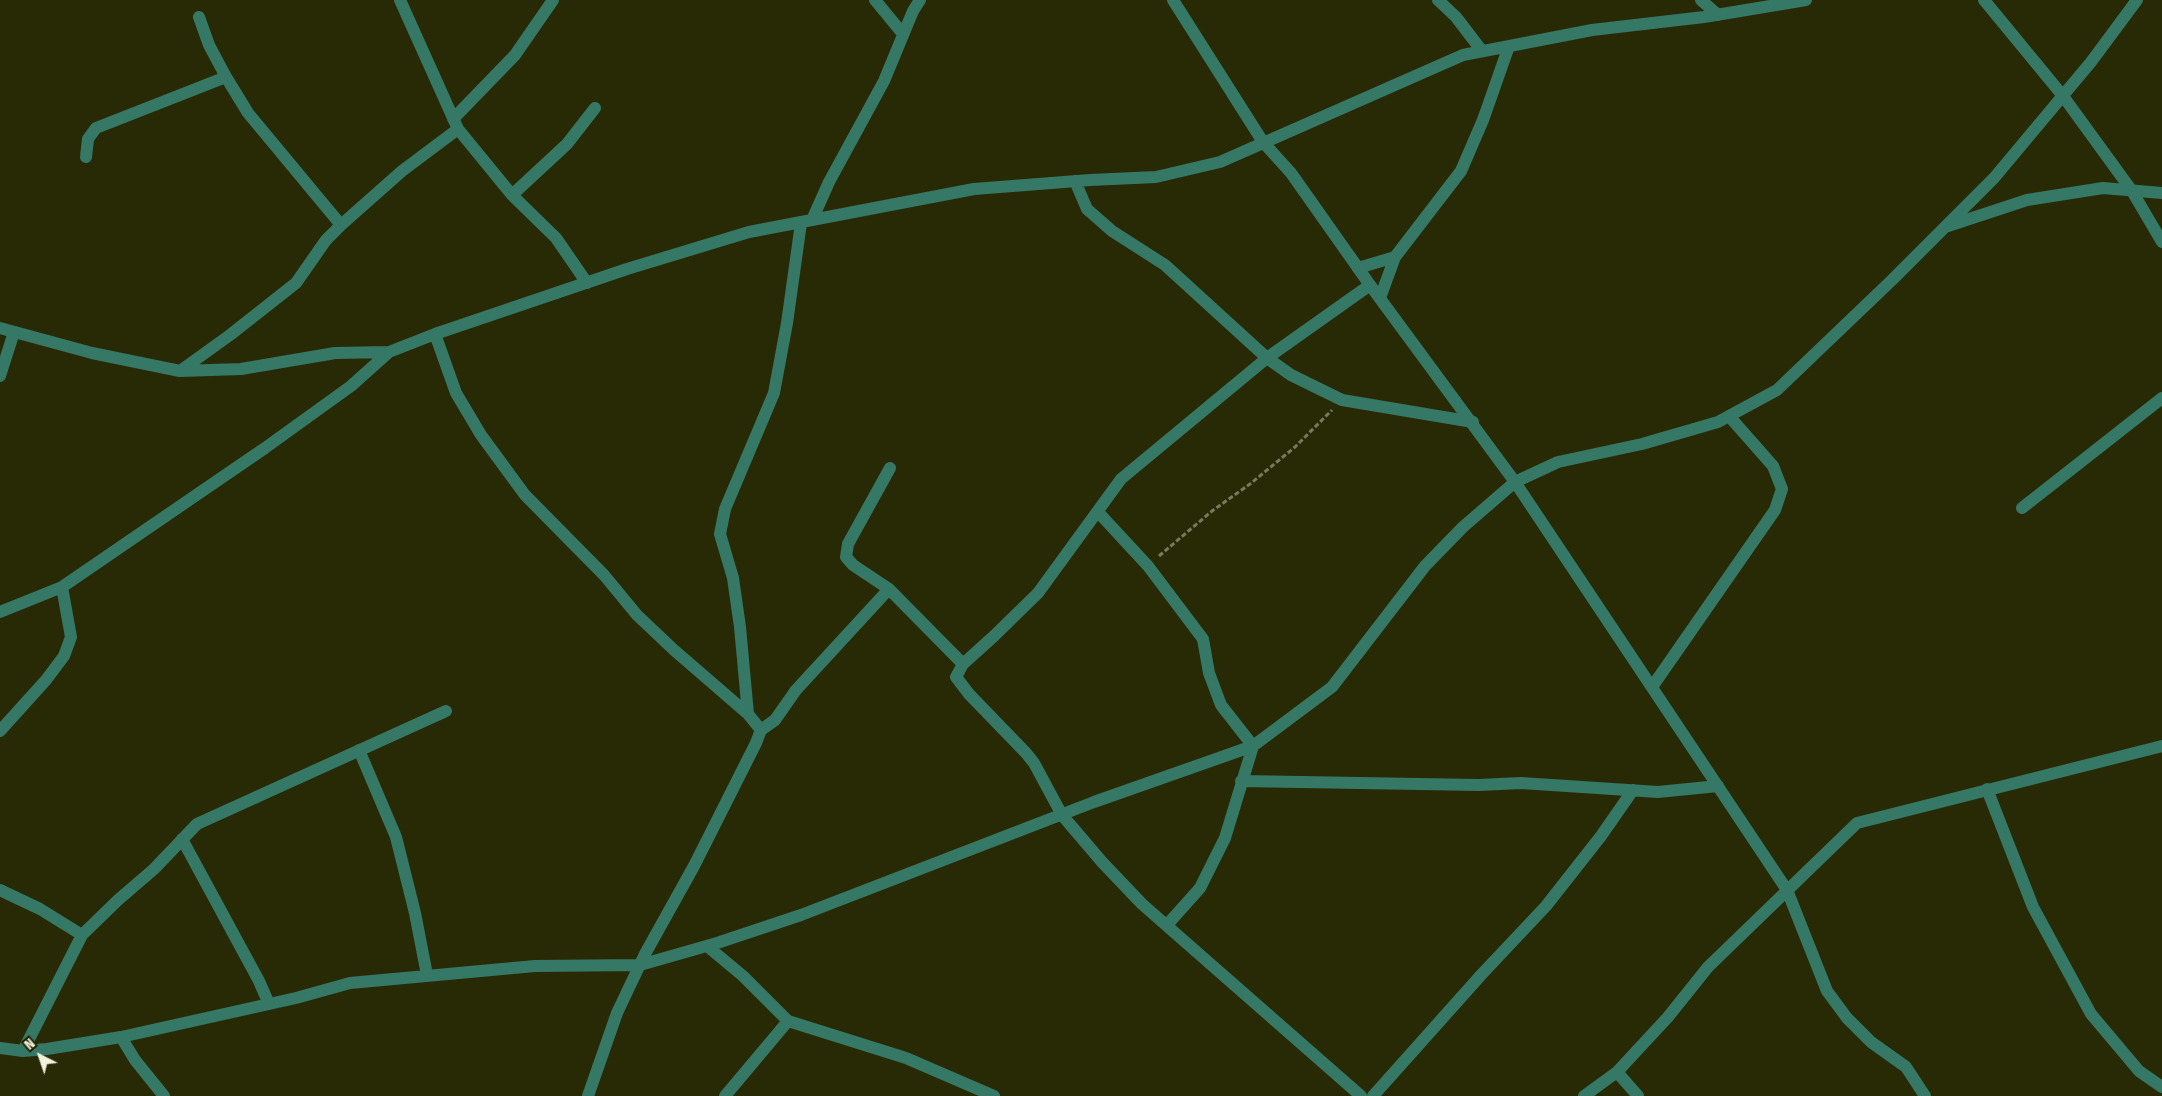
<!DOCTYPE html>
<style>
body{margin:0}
#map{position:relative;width:2162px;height:1096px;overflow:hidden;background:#282a05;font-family:"Fira Sans Condensed",sans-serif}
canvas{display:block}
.north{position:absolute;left:15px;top:1031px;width:50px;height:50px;-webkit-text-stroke:4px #1f2000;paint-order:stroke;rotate:319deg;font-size:14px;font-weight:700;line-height:20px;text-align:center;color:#f0f2dd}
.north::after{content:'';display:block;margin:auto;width:18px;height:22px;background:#f0f2dd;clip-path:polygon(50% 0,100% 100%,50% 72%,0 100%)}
</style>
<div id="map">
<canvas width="2162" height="1096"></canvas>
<div class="north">N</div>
</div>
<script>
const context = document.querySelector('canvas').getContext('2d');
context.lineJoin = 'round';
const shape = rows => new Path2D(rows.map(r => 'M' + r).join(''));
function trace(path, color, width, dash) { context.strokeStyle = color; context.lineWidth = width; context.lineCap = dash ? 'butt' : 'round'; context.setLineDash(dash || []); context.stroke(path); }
trace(shape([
 [1159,556,1212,511,1250,484,1295,447,1332,410]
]), '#787a5b', 3, [5, 2.5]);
trace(shape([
 [400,0,458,129,512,195,556,238,587,283],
 [875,0,903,34],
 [1438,0,1456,17,1482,51],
 [1701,0,1718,15],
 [1984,0,2063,96,2132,191,2162,242],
 [199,17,209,45,226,77,248,113,341,225],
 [453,119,515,55,553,0],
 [86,157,88,139,96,128,226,77],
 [1075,181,1087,209,1112,231,1165,265,1267,358,1291,375,1342,400,1473,422],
 [512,195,567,144,595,108],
 [812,220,829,182,884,81,913,11,920,0],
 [1948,226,2027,200,2103,188,2162,193],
 [1358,268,1395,257],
 [1380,298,1395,257,1461,171,1483,120,1509,46],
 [0,328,92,353,180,371,241,369,335,353,389,352,435,334,627,269,749,232,974,189,1090,180,1156,177,1220,162,1463,55,1592,30,1704,17,1806,0],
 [435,334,456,393,481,435,525,495,604,575,637,615,674,650,748,714,761,730,775,720,796,690,889,589,963,664,994,636,1038,593,1121,479,1267,358,1370,285],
 [180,371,230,335,296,283,326,240,341,225,402,171,458,129],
 [0,376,14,332],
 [2022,508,2162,398],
 [1098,512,1148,566,1203,639,1209,673,1221,705,1253,746,1225,838,1200,888,1167,925],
 [889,589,853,565,846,557,848,544,890,468],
 [0,612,62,587,265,448,351,386,389,352],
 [963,664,956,677,969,694,1026,753,1034,763,1062,815,1102,862,1142,904,1361,1096],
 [1652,687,1775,510,1782,489,1773,466,1729,416],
 [748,714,740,627,733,578,720,534,725,509,774,393,787,323,801,223],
 [0,731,46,680,64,656,71,637,62,587],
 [359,750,396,837,415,913,427,975],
 [1241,781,1479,785,1521,783,1658,792,1718,786],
 [1987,789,2033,907,2091,1014,2139,1071,2162,1087],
 [182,839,259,981,269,1004],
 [0,890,40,909,82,935],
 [707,946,743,976,788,1021,906,1058,994,1096],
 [121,1037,135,1060,164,1096],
 [0,1048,23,1051,47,1049,121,1037,296,998,350,983,535,966,640,965,717,943,801,915,1094,802,1253,746,1332,687,1425,566,1463,527,1515,482,1558,462,1642,444,1718,422,1777,390,1892,280,1994,178,2091,62,2137,0],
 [23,1051,82,935,118,900,154,869,197,824,446,711],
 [1617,1072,1638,1096],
 [588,1096,617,1013,645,954,694,866,756,743,761,730],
 [725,1096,788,1021],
 [1373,1096,1481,975,1546,906,1601,836,1633,790],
 [1584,1096,1617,1072,1668,1017,1708,967,1857,823,2162,746]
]), '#367866', 12);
trace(shape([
 [1173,0,1263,142,1291,173,1370,285,1515,482,1787,890,1827,991,1847,1018,1871,1042,1906,1067,1925,1096]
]), '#367866', 12);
</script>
